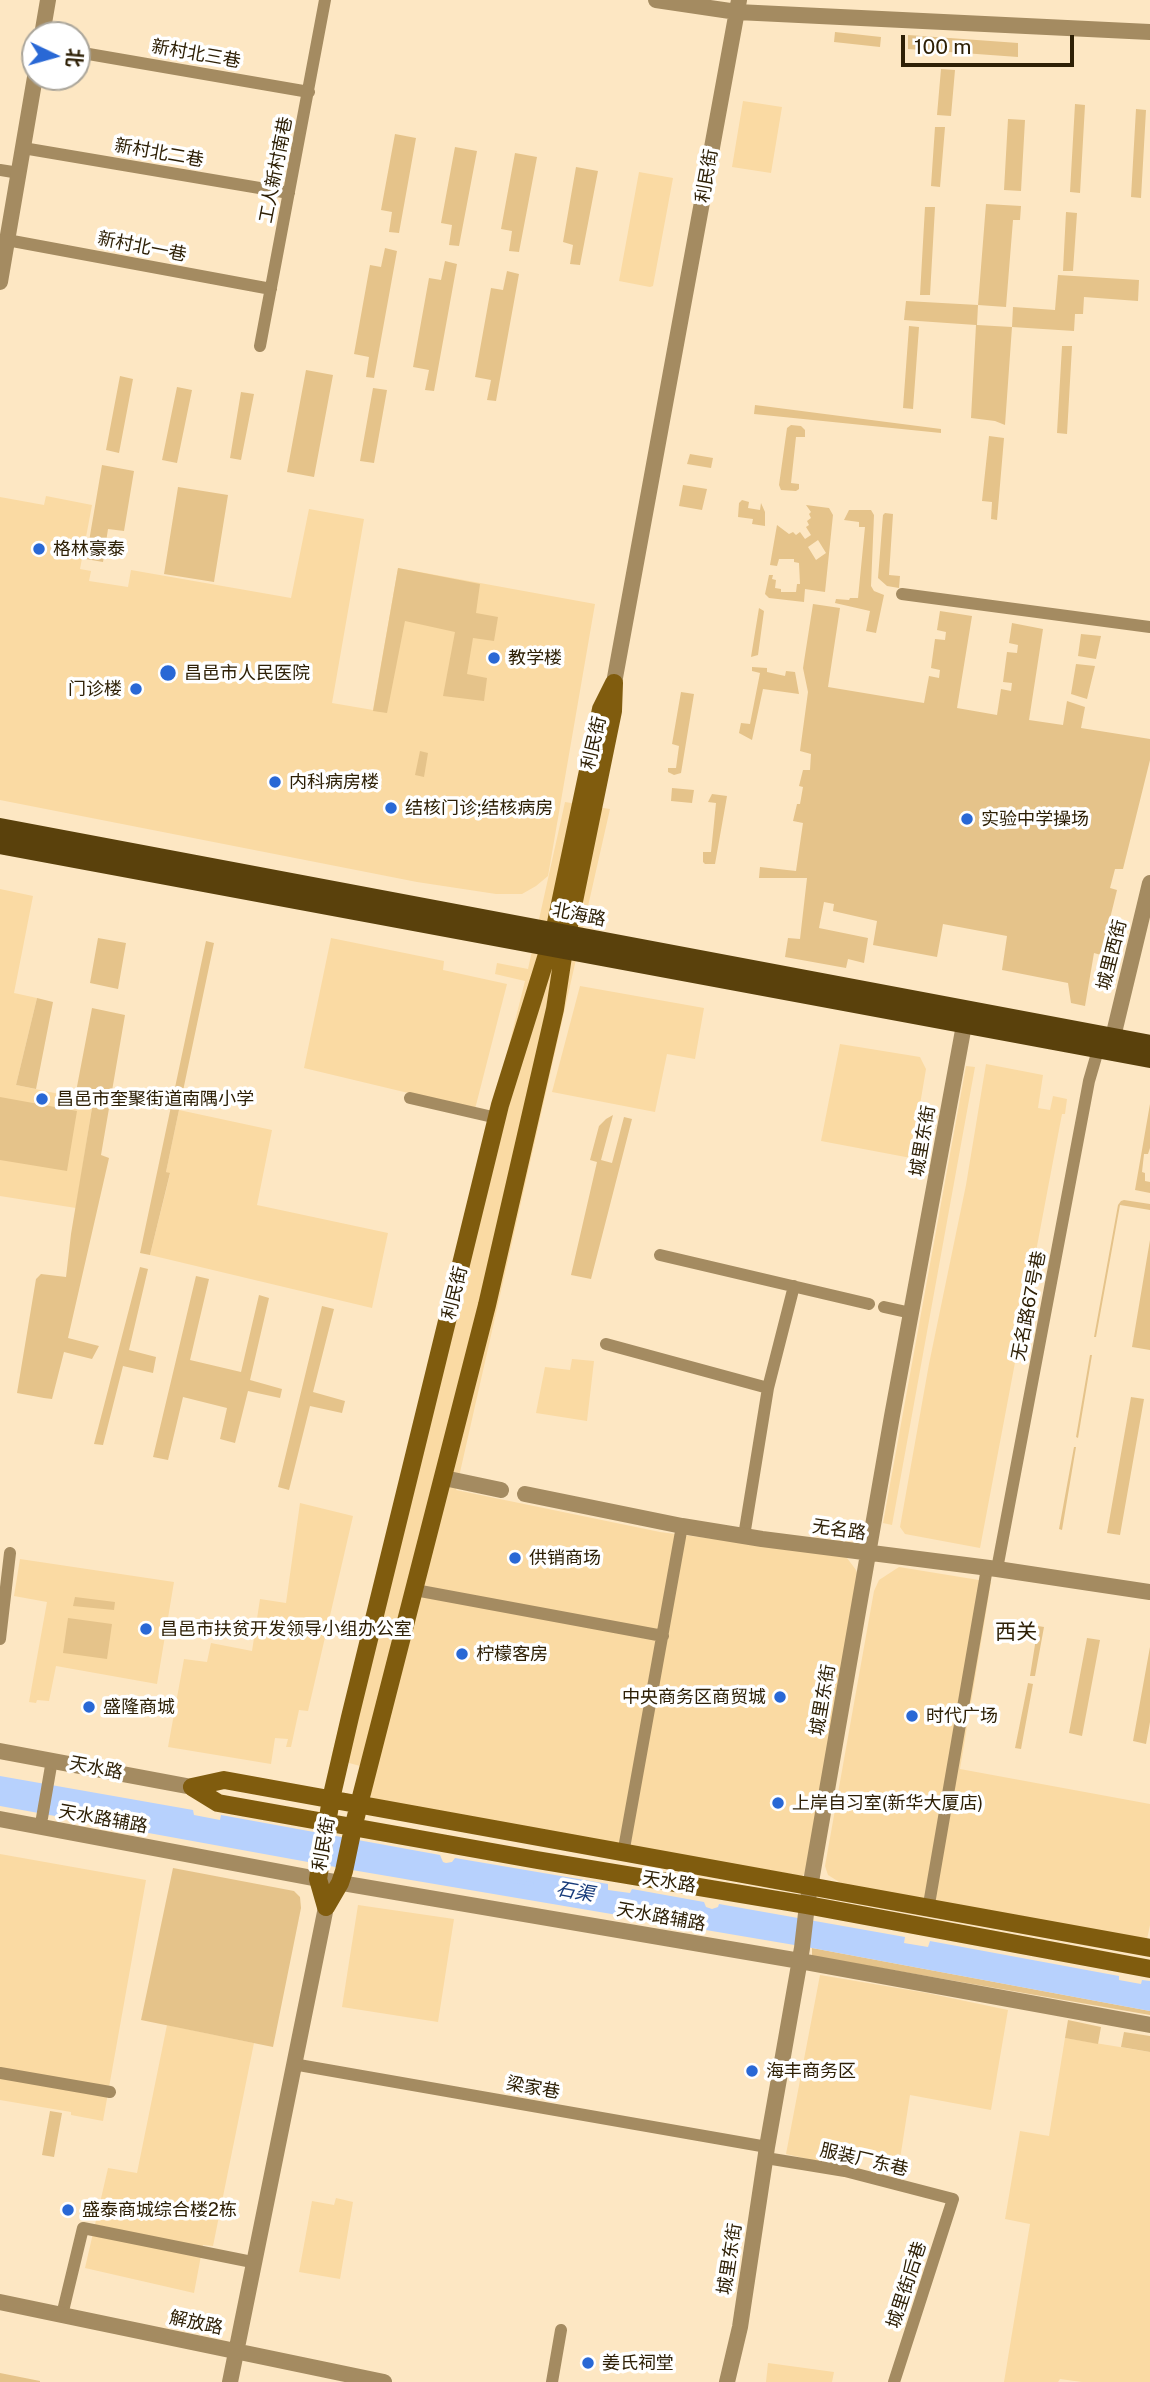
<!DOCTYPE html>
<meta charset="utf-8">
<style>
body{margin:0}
#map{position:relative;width:1150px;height:2382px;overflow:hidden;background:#fde7c3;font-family:"Public Sans","Noto Sans SC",sans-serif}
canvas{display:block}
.north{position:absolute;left:21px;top:21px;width:70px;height:70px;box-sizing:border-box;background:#fff;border:2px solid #aba69b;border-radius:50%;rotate:95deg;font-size:19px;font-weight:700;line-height:28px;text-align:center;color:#2e2006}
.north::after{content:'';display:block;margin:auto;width:24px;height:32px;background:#2968d5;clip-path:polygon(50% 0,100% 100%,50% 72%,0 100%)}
.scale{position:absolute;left:901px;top:35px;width:173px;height:32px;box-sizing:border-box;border:4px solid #2e2006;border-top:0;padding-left:9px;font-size:21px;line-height:24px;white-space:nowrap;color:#2e2006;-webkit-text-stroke:5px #fff;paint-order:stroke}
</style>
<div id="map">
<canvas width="1150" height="2382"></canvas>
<div class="north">北</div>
<div class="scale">100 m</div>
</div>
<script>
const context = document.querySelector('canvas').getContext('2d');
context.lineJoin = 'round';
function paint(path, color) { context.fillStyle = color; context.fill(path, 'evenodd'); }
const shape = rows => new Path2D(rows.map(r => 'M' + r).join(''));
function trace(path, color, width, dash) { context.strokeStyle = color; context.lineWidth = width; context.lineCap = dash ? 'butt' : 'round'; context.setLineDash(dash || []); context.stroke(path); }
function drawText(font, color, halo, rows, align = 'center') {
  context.font = font + ' "Public Sans","Noto Sans SC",sans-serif'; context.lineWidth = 7; context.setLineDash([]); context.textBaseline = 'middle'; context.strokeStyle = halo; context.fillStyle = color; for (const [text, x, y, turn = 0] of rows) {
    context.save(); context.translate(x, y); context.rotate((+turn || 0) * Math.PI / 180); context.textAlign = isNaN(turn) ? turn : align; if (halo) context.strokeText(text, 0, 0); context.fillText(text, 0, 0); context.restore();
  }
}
paint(shape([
 [743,101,782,107,771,173,732,167],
 [639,172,673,178,653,286,650,287,619,281],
 [46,496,92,505,80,569,91,571,89,581,128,587,131,570,291,598,309,509,364,519,332,703,373,710,398,568,595,604,548,876,536,886,522,894,496,894,417,882,0,800,0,497,44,505],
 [565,802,610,809,456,1490,660,1532,839,1555,847,1558,856,1570,859,1578,805,1873,802,1876,373,1801,368,1790,371,1769,331,1758,525,981,495,974,497,963,528,969],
 [0,889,33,896,14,993,37,998,16,1085,93,1101,76,1208,0,1196],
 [331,938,444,961,443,970,507,984,475,1109,304,1068],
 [580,986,704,1008,695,1059,667,1054,655,1112,552,1092],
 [840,1044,920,1057,926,1069,911,1158,821,1141],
 [986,1064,1043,1075,1038,1108,1050,1110,1053,1096,1067,1099,1065,1114,1062,1114,1054,1156,980,1548,905,1534,900,1527,929,1364,966,1185],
 [966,1066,975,1067,892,1525,883,1523],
 [179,1110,272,1130,257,1205,388,1233,372,1308,150,1255,170,1174,166,1172],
 [572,1359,594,1361,587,1421,536,1413,545,1367,570,1370],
 [300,1503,353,1516,308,1711,299,1710,291,1747,286,1747,288,1739,275,1738,271,1764,168,1747,184,1659,207,1662,211,1643,252,1651,260,1599,286,1603],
 [20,1559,174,1582,157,1684,56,1666,49,1701,37,1700,36,1703,29,1702,47,1602,14,1596],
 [899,1567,991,1582,960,1769,1150,1804,1150,1925,1146,1944,844,1885,828,1875,825,1866,874,1591,879,1580],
 [0,1854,146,1880,103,2121,71,2115,71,2112,0,2100],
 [358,1905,454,1919,438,2022,342,2007],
 [820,1975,927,1993,1008,2010,991,2110,910,2095,900,2159,839,2148,833,2165,786,2154],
 [167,2025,254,2043,213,2246,203,2245,194,2293,85,2268,108,2168,137,2173],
 [1065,2038,1150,2052,1150,2382,1082,2382,1060,2379,1058,2382,1004,2382,1030,2224,1005,2219,1020,2131,1049,2136],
 [336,2198,353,2202,340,2279,299,2272,312,2201,334,2205],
 [768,2363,834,2372,832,2382,766,2382]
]), '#fadaa3');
paint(shape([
 [835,32,881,37,880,47,834,42],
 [908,35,1018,43,1018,57,908,49],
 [941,69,955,70,951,116,937,115],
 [1075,104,1085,105,1080,193,1070,192],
 [1136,109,1146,110,1141,198,1131,197],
 [1008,119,1025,120,1021,191,1004,190],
 [935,127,945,127,940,187,931,186],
 [395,134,416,138,399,233,389,232,392,212,381,210],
 [455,147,477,151,459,246,449,245,452,225,441,223],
 [515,153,537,157,519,252,509,251,512,231,501,229],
 [576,167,598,171,580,265,570,264,573,245,563,242],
 [986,204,1021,206,1020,220,1013,220,1006,307,978,305,977,325,1012,327,1013,307,1055,310,1058,275,1139,280,1138,301,1084,297,1083,314,1075,314,1074,331,1012,327,1005,425,995,421,971,418,976,325,904,320,906,301,978,305],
 [925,207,935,207,930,295,920,295],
 [1066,212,1077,213,1073,271,1063,271],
 [385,248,397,251,374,378,366,377,369,357,354,354,370,265,381,267],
 [445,261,457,264,434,391,425,390,429,370,413,367,429,278,441,280],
 [507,271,519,274,496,401,487,400,491,380,475,377,491,288,503,290],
 [909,326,919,327,913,409,903,408],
 [1062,346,1072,346,1067,434,1057,433],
 [306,370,333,375,314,477,287,472],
 [120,376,133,379,119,453,106,450],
 [177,387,192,390,177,463,162,460],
 [373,388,387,390,374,463,360,461],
 [241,392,254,394,241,460,230,458],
 [755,405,941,429,941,433,754,414],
 [791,425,801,426,805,430,805,437,796,437,791,483,799,484,799,489,796,491,781,490,779,485,787,428],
 [989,436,1004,438,997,520,991,519,992,502,982,501],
 [690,454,713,458,711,468,687,464],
 [102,465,134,471,124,531,108,529,103,562,86,559],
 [683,485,707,489,702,510,679,506],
 [178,487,228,495,214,582,164,574],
 [742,500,749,502,748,508,760,510,761,503,765,512,765,526,752,524,753,519,738,517,739,503],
 [806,505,829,508,833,515,825,592,805,589,804,602,769,598,765,594,769,575,773,575,772,579,776,580,775,588,781,589,781,592,796,592,797,584,800,584,799,563,794,562,794,559,779,559,777,566,770,565,777,525,789,534,793,532,796,535,800,532,805,539,811,535,806,527,809,525,807,521,811,518,809,514,811,512],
 [818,540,826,553,816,560,808,547],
 [849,510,871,510,874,515,871,586,874,591,884,595,876,633,866,631,870,611,835,603,836,599,849,600,850,598,858,598,865,527,859,527,859,522,844,520],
 [885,513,893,514,889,575,900,576,899,588,887,586,878,578,883,515],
 [398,568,480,584,476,613,498,617,494,641,473,638,467,674,487,678,484,701,443,696,455,632,405,621,387,713,373,711],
 [813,604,840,608,828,687,924,703,929,676,939,678,940,670,931,668,935,639,945,640,946,632,937,630,940,611,972,616,957,708,997,715,1001,689,1011,691,1012,683,1003,682,1007,652,1017,653,1018,645,1009,643,1012,623,1043,629,1029,720,1063,725,1067,701,1085,707,1081,728,1150,739,1150,760,1123,869,1115,869,1110,888,1117,890,1101,955,1094,953,1085,1006,1071,1003,1068,983,1002,970,1007,936,943,924,937,957,873,945,877,921,833,911,834,904,824,902,819,928,868,938,864,963,848,959,846,968,785,957,788,938,800,939,807,878,759,878,760,867,796,871,803,823,793,821,797,804,800,804,803,787,799,786,803,770,810,770,811,754,800,751,808,692,803,668],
 [759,608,764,611,758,655,751,657],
 [1081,634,1101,636,1096,659,1078,656],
 [1076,664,1095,666,1087,699,1071,694],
 [752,667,767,668,767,672,785,676,786,671,795,672,799,694,763,689,752,740,739,733,741,723,750,724,760,673,752,671],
 [681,692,694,694,681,773,674,775,668,772,668,768,676,768,679,746,672,744],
 [420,751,428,753,424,777,415,775],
 [672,788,694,790,692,803,671,801],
 [712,794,727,796,715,864,705,864,703,862,703,852,711,852,716,803,708,802],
 [98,938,126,943,118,989,90,983],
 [206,941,214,943,166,1172,170,1173,150,1255,140,1253],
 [37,998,53,1002,36,1089,16,1085],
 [92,1008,125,1015,101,1155,109,1158,68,1338,99,1346,92,1359,64,1352,52,1399,44,1398,17,1393,36,1279,41,1274,66,1277,71,1234,93,1102,75,1097],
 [0,1097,77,1111,67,1171,0,1160],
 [1150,1104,1150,1148,1148,1154,1144,1154,1142,1172,1145,1173,1145,1181,1150,1182,1150,1193,1135,1190],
 [613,1115,601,1160,612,1163,624,1117,632,1119,591,1279,571,1275,597,1162,590,1160,599,1126,606,1119],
 [1124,1200,1150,1204,1150,1210,1120,1205,1096,1337,1094,1337,1118,1205,1121,1201],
 [1150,1240,1150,1350,1132,1347],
 [140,1267,148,1269,129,1350,156,1357,153,1373,123,1366,103,1445,94,1444],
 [196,1276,209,1279,190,1360,241,1372,259,1295,269,1298,250,1380,282,1389,280,1398,248,1391,235,1443,220,1439,227,1408,183,1397,168,1460,153,1457],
 [322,1306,334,1309,313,1392,345,1401,342,1413,310,1406,289,1490,278,1487],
 [1090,1355,1092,1355,1078,1438,1076,1437],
 [1131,1397,1144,1399,1120,1535,1107,1533],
 [1074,1447,1076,1447,1062,1530,1059,1529],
 [75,1597,115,1602,114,1610,73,1606],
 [68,1618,112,1624,107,1659,63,1653],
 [1038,1626,1044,1627,1035,1676,1030,1676],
 [1087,1638,1100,1640,1082,1736,1069,1733],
 [1150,1647,1150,1722,1146,1744,1133,1741],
 [1028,1683,1033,1684,1021,1749,1015,1748],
 [173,1868,294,1891,300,1897,301,1908,273,2047,141,2020],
 [812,1948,1150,2011,1150,2015,812,1956],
 [1068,2020,1101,2027,1098,2044,1065,2038],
 [1124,2032,1150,2036,1150,2052,1121,2047],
 [50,2111,62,2113,54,2157,42,2155],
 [0,2373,40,2381,40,2382,0,2382]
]), '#e5c38a');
paint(shape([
 [0,1776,193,1810,194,1815,220,1820,221,1815,440,1855,443,1862,446,1863,452,1862,455,1858,608,1884,608,1890,630,1893,632,1889,704,1902,706,1907,712,1909,718,1907,719,1904,905,1937,904,1943,928,1947,930,1941,1119,1976,1119,1980,1141,1984,1142,1980,1150,1981,1150,2011,812,1948,352,1870,0,1806]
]), '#b7d1fd');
trace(shape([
 [512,1881,532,1884]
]), '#b7d1fd', 3.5);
trace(shape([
 [77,52,309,92],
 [23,148,289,193],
 [0,170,19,173],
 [7,240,271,289],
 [260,346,325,0],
 [902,594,1150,627],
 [410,1098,497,1118],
 [660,1255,869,1304],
 [884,1307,911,1313],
 [606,1344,768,1388],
 [744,1536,768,1388,794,1286],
 [997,1569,1089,1081,1098,1050],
 [415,1590,663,1636],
 [0,1639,10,1553],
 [42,1818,52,1760],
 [623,1854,682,1526],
 [928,1910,987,1568],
 [293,2064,767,2147],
 [0,2073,110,2092],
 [766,2158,845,2171,953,2199,894,2382],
 [62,2315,83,2228,252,2262],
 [552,2382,561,2330]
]), '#a48b61', 12);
trace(shape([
 [656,0,737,12,1150,32],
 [42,35,48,0],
 [0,282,35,77],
 [614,683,739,0],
 [1113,1037,1150,883],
 [444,1478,501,1490],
 [525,1494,682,1526,762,1539,997,1569,1150,1592],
 [0,1751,192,1787],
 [0,1819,318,1879,800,1961,1150,2025],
 [0,2302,384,2382],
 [230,2382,326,1907],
 [727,2382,740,2327,767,2147,802,1948,807,1905,892,1416,964,1025]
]), '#a48b61', 16);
trace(shape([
 [614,683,613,711,564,950,555,1009,487,1305,353,1828,344,1871,340,1883,326,1907,318,1879,331,1799,350,1717,500,1105,554,932,601,709,614,683],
 [192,1787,218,1803,537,1860,807,1905,1150,1969],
 [192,1787,224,1780,1150,1948]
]), '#805c0e', 18);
trace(shape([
 [0,827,1150,1044],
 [0,845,1150,1059]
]), '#5a410c', 18);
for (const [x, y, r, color] of [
 [39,549,7,"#2968d5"],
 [494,658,7,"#2968d5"],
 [168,673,9,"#2968d5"],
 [136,689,7,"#2968d5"],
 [275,782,7,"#2968d5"],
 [391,808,7,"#2968d5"],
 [967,819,7,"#2968d5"],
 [42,1099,7,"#2968d5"],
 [515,1558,7,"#2968d5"],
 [146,1629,7,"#2968d5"],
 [462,1654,7,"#2968d5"],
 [780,1697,7,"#2968d5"],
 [89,1707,7,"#2968d5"],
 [912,1716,7,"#2968d5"],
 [778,1803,7,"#2968d5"],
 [752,2071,7,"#2968d5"],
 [68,2210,7,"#2968d5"],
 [588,2363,7,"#2968d5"]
]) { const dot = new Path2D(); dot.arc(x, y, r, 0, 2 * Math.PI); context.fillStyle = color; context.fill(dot); trace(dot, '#fff', 2.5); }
drawText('18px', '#2e2006', '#fff', [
 ["新村北三巷",196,54,10],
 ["新村北二巷",159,153,10],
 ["工人新村南巷",276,170,-79],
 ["利民街",707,176,-80],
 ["新村北一巷",142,247,11],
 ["利民街",594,743,-77],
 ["北海路",579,915,11],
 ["城里西街",1112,955,-76],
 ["城里东街",923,1141,-80],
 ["利民街",455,1293,-76],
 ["无名路67号巷",1029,1306,-79],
 ["无名路",839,1530,8],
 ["城里东街",823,1700,-80],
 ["天水路",96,1768,11],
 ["天水路辅路",103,1819,10],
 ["利民街",324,1844,-80],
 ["天水路",669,1882,9],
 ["天水路辅路",661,1917,10],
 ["梁家巷",533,2088,10],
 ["服装厂东巷",864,2160,13],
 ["城里东街",730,2259,-81],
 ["城里街后巷",907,2285,-72],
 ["解放路",196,2323,12]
]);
drawText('18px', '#2e2006', '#fff', [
 ["格林豪泰",53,549],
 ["教学楼",508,658],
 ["昌邑市人民医院",184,673],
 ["门诊楼",122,689,"right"],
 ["内科病房楼",289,782],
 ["结核门诊;结核病房",405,808],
 ["实验中学操场",981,819],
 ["昌邑市奎聚街道南隅小学",56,1099],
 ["供销商场",529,1558],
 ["昌邑市扶贫开发领导小组办公室",160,1629],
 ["柠檬客房",476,1654],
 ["中央商务区商贸城",766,1697,"right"],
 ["盛隆商城",103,1707],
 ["时代广场",926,1716],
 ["上岸自习室(新华大厦店)",792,1803],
 ["海丰商务区",766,2071],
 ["盛泰商城综合楼2栋",82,2210],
 ["姜氏祠堂",602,2363]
], 'left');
drawText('italic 19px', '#173b7a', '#fff', [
 ["石渠",575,1892,10]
]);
drawText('21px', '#2e2006', '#fff', [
 ["西关",1016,1633]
]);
</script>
